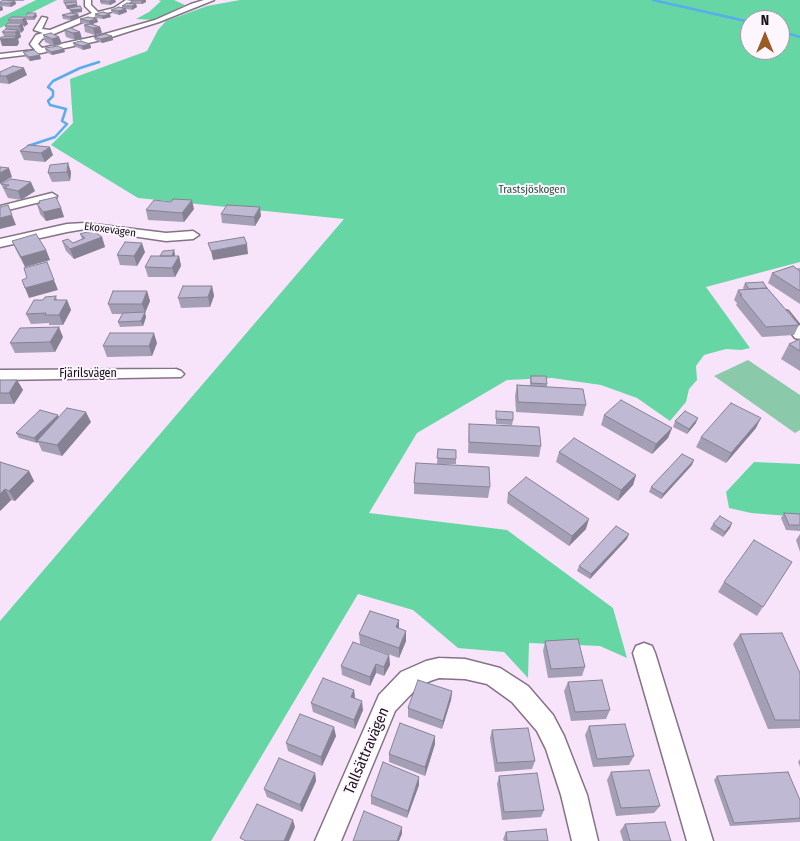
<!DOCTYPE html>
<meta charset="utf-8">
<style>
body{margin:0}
#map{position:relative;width:800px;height:841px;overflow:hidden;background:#f8e4fa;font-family:"Fira Sans Condensed",sans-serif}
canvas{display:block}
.north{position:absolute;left:740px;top:10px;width:50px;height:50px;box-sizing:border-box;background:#fef6ff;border:1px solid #a29aa3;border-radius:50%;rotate:0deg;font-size:14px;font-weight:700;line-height:20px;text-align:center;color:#181119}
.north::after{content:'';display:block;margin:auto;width:18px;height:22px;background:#9a5a23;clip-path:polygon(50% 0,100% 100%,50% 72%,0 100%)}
</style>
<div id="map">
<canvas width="800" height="841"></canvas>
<div class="north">N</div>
</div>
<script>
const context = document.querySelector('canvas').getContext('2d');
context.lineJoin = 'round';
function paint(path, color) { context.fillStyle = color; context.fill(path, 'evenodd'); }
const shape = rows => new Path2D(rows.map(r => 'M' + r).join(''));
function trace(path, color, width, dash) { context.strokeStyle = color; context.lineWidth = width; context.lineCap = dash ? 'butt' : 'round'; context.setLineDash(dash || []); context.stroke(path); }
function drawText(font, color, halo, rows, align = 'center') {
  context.font = font + ' "Fira Sans Condensed",sans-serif'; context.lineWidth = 4; context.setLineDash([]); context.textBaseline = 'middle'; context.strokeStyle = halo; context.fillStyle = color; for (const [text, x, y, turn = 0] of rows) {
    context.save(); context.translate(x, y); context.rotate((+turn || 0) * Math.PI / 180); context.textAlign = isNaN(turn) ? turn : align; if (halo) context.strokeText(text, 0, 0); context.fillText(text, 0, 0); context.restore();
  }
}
paint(shape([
 [748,360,800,395,800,430,795,433,714,376]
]), '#8ac9aa');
paint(shape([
 [36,0,57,0,0,28,0,18],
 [158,0,174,0,185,5,154,20,136,19,149,12,161,1],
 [240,0,800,0,800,262,706,287,750,348,741,350,726,349,704,355,696,366,697,380,689,389,686,402,670,421,637,398,601,385,552,378,507,380,417,433,369,513,507,530,613,608,627,658,600,646,529,643,528,678,504,652,458,648,413,610,358,594,211,841,0,841,0,621,344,219,138,198,51,145,73,123,70,79,147,51,158,30,166,21,207,6],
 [750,20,780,20,780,50,750,50],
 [754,462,800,464,800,517,751,513,729,508,726,492]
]), '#66d6a5');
trace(shape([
 [653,0,750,22],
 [780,31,800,37],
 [28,146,55,137,67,124,62,121,66,109,50,105,48,101,53,96,53,91,48,87,53,81,80,68,99,62]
]), '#59acee', 2.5);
const minor = shape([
 [85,0,91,0,91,5,98,12,114,8,126,0,132,1,118,10,99,15,42,39,38,44,42,48,98,36,155,20,191,4,204,0,214,0,159,22,102,40,41,53,0,58,0,54,35,50,30,44,36,35,43,33,34,30,42,17,47,18,42,29,50,30,92,13,85,6,85,0],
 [52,193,57,196,56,198,0,212,0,206,52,193],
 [85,223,166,233,193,231,199,235,193,239,166,241,85,229,67,232,0,247,0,239,67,224,85,223],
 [783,310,788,311,800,326,800,339,795,338,776,314,783,310],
 [176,369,181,371,184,374,181,377,0,380,0,370,176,369],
 [644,643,652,646,655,653,713,841,687,841,633,653,636,646,644,643],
 [439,658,465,659,500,668,528,686,553,715,564,736,587,795,598,841,572,841,561,795,546,749,537,731,512,702,487,684,465,679,439,678,430,681,417,688,395,711,341,841,315,841,379,695,401,672,426,661,439,658]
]);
trace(minor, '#847286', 3);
paint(minor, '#fff');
paint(shape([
 [9,0,25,0,23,1,15,1,16,4,11,7,2,6,3,10,0,11,0,2,9,1],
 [64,0,77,0,77,1,76,2,78,7,82,12,74,13,78,14,79,17,71,20,63,19,62,15,71,13,69,9,67,9,66,4,64,4,63,1],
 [102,0,115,0,116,2,110,5,101,4,100,1],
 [131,1,146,2,142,4,136,4,137,7,132,10,126,9,127,12,119,15,112,13,111,10,123,8,122,6,132,3],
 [95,14,111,17,103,19,95,18],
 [37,16,34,20,26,20,28,24,23,26,24,30,20,33,21,37,18,39,19,43,17,46,2,46,4,36,2,32,6,29,5,26,9,23,8,20],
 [80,19,97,19,98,22,92,24,100,27,102,33,95,35,85,32,84,25,88,24,80,23],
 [64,30,80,32,82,39,75,40,66,37],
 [43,35,59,37,62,44,54,46,45,42],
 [112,36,113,40,102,43,95,40,94,37],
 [73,43,90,44,91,48,83,50,74,46],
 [45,48,65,52,52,55,46,52],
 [23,52,41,59,30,61,25,56],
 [0,72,27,75,9,84,0,83],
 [29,145,53,155,45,162,24,160,20,151],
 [50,165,71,172,70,181,52,182,48,173],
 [1,184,35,191,21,200,8,198],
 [40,203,61,208,64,217,46,221,40,214,37,204],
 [194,209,184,222,148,220,146,210],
 [221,214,261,216,255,226,222,223],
 [90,233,102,237,105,247,74,259,66,251,62,241,73,243,82,239,80,234],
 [12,241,46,250,50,260,25,267,16,250],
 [174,250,175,255,175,256,179,256,181,266,175,277,148,277,145,267,160,256],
 [145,252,137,266,120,265,117,255],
 [800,268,800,304,768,283,772,273],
 [745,283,767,288,799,325,794,335,762,337,736,305,737,303,734,300,738,290,744,290,743,288],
 [212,286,214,296,210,307,181,308,178,298],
 [147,291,150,301,145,313,146,317,143,326,120,327,118,322,122,314,112,314,108,304],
 [56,296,57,300,67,300,71,310,63,325,49,325,49,323,31,324,26,314,43,300],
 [63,337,55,352,15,353,10,343],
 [800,339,800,371,781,359,789,344],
 [157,343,152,356,107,357,103,346],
 [531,376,547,384,547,387,586,405,583,416,516,412,515,396,517,385,530,386,530,381],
 [0,380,17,380,23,390,14,404,0,404],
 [496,411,513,420,512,425,496,424],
 [604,415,672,428,668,438,652,454,601,425],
 [59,417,91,422,62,456,42,451,38,442,37,443,19,438,16,433],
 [675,421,696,423,687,434,673,427],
 [469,424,541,446,539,457,468,453],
 [756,428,726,463,696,447,701,437],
 [438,449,456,450,456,464,437,464],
 [559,452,636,475,633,485,618,501,556,462],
 [0,462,29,471,34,481,15,501,11,500,0,511],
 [692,465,661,499,649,492,651,487],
 [414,483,490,487,488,498,414,494],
 [508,493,586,529,569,546,507,503],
 [784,513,800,514,800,531,786,530,781,518],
 [732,523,730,528,723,537,710,529,713,524],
 [800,534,800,552,796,540],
 [627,539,590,579,577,571,579,566],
 [792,562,757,616,718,592,724,582],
 [399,620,399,628,406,631,406,641,399,658,360,644,359,634],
 [740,634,800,673,800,728,768,729,733,644],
 [545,641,585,667,582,676,548,678,543,651],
 [389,655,390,665,384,676,376,673,370,686,342,675,341,666],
 [568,682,610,710,606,719,571,721,564,691],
 [354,690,355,698,363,710,355,729,313,712,311,703],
 [452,691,451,700,442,729,408,717,408,708],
 [589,726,634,756,629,765,593,767,585,735],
 [492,730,535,761,532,769,495,772,490,738],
 [336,736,322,766,288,751,286,743],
 [435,736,435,744,425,776,389,762,389,754],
 [800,759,800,767,798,762],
 [611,772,660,806,654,813,616,816,607,780],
 [315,773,316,781,302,812,267,797,264,789],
 [499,776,544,810,541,817,502,820,497,784],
 [717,776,800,800,800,822,730,826,714,780],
 [419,777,419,785,407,818,371,804,371,796],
 [625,824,671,841,623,841,620,831],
 [506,832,548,841,504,841,503,839]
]), '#a49fb5');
paint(shape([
 [113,0,115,0,116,2,110,5,109,2],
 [143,0,146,0,146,2,142,4,141,1],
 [15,1,16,4,11,7,10,3],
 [77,4,78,8,67,9,66,6],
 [136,4,137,7,132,10,132,6],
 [2,6,3,10,0,11,0,7],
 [82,9,82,12,72,13,71,10],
 [126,9,127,12,119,15,118,11],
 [36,13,37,16,34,20,33,17],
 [78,14,79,17,71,20,70,17],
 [110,14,111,17,103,19,102,16],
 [25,17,28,24,24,27,22,20],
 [97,19,98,22,90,25,89,21],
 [22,23,24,30,21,33,19,26],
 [100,27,102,33,95,35,93,28],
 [19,30,21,37,18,39,19,43,17,46,2,46,0,39,16,36,15,32],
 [80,32,82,39,75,40,73,33],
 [112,36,113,40,102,43,101,39],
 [59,37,62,44,54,46,52,39],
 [90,44,91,48,83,50,82,46],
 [64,49,65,52,52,55,51,52],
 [40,55,41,59,30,61,29,57],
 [24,68,27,75,9,84,6,76],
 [50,147,53,155,45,162,41,153],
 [68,163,71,172,70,181,67,172],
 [9,168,12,177,0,184,0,173],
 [31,182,35,191,21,200,18,191],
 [192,200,194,209,184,222,182,213],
 [260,207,261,216,255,226,254,217],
 [61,208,64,217,46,221,43,212],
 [12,215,16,225,0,229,0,218],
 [102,237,105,247,74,259,70,249],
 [142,243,145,252,137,266,134,256],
 [247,244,248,254,213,260,211,251],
 [46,250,50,260,25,267,21,257],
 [174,250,175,255,173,261,172,256],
 [179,256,181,266,175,277,172,268],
 [54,280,58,290,29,298,25,288],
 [212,286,214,296,210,307,208,297],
 [147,291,150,301,145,313,146,317,143,326,141,321,145,312,142,304],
 [67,300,71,310,63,325,59,315],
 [59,327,63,337,55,352,50,342],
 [154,333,157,343,152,356,149,346],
 [17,380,23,390,14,404,9,393],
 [86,412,91,422,62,456,57,445],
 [58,415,60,420,37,441,38,442,37,443,34,438],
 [698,418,696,423,687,434,689,429],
 [761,418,756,428,726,463,731,453],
 [672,428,668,438,652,454,656,444],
 [694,460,692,465,661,499,663,494],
 [29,471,34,481,15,501,9,491],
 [636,475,633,485,618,501,621,490],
 [5,489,11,500,0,511,0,494],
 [589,519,586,529,569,546,572,536],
 [732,523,730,528,723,537,725,532],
 [629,534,627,539,590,579,591,574],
 [399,620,399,630,396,627],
 [406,631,406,641,399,658,399,648],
 [389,655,390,665,384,676,384,667],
 [376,664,376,673,370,686,370,677],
 [354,690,355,699,351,697],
 [452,691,451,700,442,729,443,721],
 [362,701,363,710,355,729,354,720],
 [334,727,336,736,322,766,321,757],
 [435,736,435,744,425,776,425,767],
 [315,773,316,781,302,812,300,805],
 [419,777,419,785,407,818,408,811],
 [293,820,295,827,289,841,284,841],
 [402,827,402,834,399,841,397,841]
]), '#868294');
const building = shape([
 [3,0,15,1,10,3,0,3,0,2,3,0],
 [102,0,113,0,109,2,100,1,102,0],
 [132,0,143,0,141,1,131,1,132,0],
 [76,2,77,4,66,6,65,3,76,2],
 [127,3,136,4,132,6,122,6,127,3],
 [80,6,82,9,71,10,69,8,80,6],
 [119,7,126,9,118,11,111,10,119,7],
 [103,12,110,14,102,16,95,14,103,12],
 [28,13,36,13,33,17,25,17,28,13],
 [70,13,78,14,70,17,62,15,70,13],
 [12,17,25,17,22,20,8,20,12,17],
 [88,17,97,19,89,21,80,19,88,17],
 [8,23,22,23,19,26,5,26,8,23],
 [91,24,100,27,93,28,84,25,91,24],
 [71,28,80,32,73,33,64,30,71,28],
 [6,29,19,30,15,32,2,32,6,29],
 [51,33,59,37,52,39,43,35,51,33],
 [105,34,112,36,101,39,94,37,105,34],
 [16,36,15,38,0,39,1,37,16,36],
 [81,41,90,44,82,46,73,43,81,41],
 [58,46,64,49,51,52,45,48,58,46],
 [34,50,40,55,29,57,23,52,34,50],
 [13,66,24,68,6,76,0,76,0,72,13,66],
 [29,145,50,147,41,153,20,151,29,145],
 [68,163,67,172,48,173,50,165,68,163],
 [0,167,9,168,0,173,0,167],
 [11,179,31,182,18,191,4,188,9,185,1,184,11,179],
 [56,197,61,208,43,212,37,204,40,203,39,201,56,197],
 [173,199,192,200,182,213,146,210,154,200,171,202,173,199],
 [8,205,12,215,0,218,0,207,8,205],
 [227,205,260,207,254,217,221,214,227,205],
 [87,232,90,233,95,232,102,237,70,249,62,241,68,239,73,243,85,238,80,234,87,232],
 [36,234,46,250,21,257,12,241,36,234],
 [244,237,247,244,211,251,208,243,244,237],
 [125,242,142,243,134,256,117,255,125,242],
 [174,250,172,256,160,256,163,251,174,250],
 [151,256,179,256,172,268,145,267,151,256],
 [47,262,54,280,25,288,22,280,27,278,24,268,47,262],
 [793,266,800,271,800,291,772,273,793,266],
 [763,282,767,288,749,289,745,283,763,282],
 [183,286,212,286,208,297,178,298,183,286],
 [767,288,799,325,766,327,740,295,742,295,738,290,767,288],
 [113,291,147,291,142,304,108,304,113,291],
 [56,296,54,300,67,300,59,315,45,315,46,313,26,314,34,300,43,300,45,297,56,296],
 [145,312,141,321,118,322,123,313,145,312],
 [59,327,50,342,10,343,20,328,59,327],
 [110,333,154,333,149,346,103,346,110,333],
 [800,339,800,351,789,344,800,339],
 [531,376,546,376,547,384,531,383,531,376],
 [0,380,17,380,9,393,0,393,0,380],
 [517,385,583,389,586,405,518,402,517,385],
 [621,400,672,428,656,444,604,415,621,400],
 [731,403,761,418,731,453,701,437,731,403],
 [67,408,86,412,57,445,37,441,67,408],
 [40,410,58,415,34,438,16,433,40,410],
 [496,411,513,412,513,420,496,419,496,411],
 [685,411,698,418,689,429,675,421,685,411],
 [469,424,539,427,541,446,469,442,469,424],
 [574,438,636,475,621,490,559,452,574,438],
 [438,449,456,450,456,459,437,458,438,449],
 [682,454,694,460,663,494,651,487,682,454],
 [0,462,29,471,9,491,5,489,0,494,0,462],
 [416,463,489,467,490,487,414,483,416,463],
 [526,477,589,519,572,536,508,493,526,477],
 [784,513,800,514,800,525,789,525,784,513],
 [720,516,732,523,725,532,713,524,720,516],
 [616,526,629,534,591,574,579,566,616,526],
 [754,540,792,562,763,607,724,582,754,540],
 [370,611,399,620,396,627,406,631,399,648,359,634,370,611],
 [782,633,800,673,800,720,775,720,740,634,782,633],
 [578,639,585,667,551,669,545,641,578,639],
 [353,642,389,655,384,667,376,664,370,677,341,666,353,642],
 [323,678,354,690,351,697,362,701,354,720,311,703,323,678],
 [418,680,452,691,443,721,408,708,418,680],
 [602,680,610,710,575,712,568,682,602,680],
 [300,714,334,727,321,757,286,743,300,714],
 [400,723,435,736,425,767,389,754,400,723],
 [625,724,634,756,597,759,589,726,625,724],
 [528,728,535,761,497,763,492,730,528,728],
 [279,758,315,773,300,805,264,789,279,758],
 [383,762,419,777,408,811,371,796,383,762],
 [649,770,660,806,621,808,611,772,649,770],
 [788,772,800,800,800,818,734,823,717,776,788,772],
 [537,773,544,810,504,812,499,776,537,773],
 [257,804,293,820,284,841,246,841,240,838,257,804],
 [364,811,402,827,397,841,353,841,364,811],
 [665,822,671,841,630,841,625,824,665,822],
 [546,829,548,841,507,841,506,832,546,829]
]);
paint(building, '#bfb9d3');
trace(building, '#868294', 1);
drawText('11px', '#1f4d39', '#fef6ff', [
 ["Trastsjöskogen",532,190]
]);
drawText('11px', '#181119', '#fef6ff', [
 ["Ekoxevägen",110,230,8]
]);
drawText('12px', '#181119', '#fef6ff', [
 ["Fjärilsvägen",88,374]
]);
drawText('15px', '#181119', '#fef6ff', [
 ["Tallsättravägen",367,751,-67]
]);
</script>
